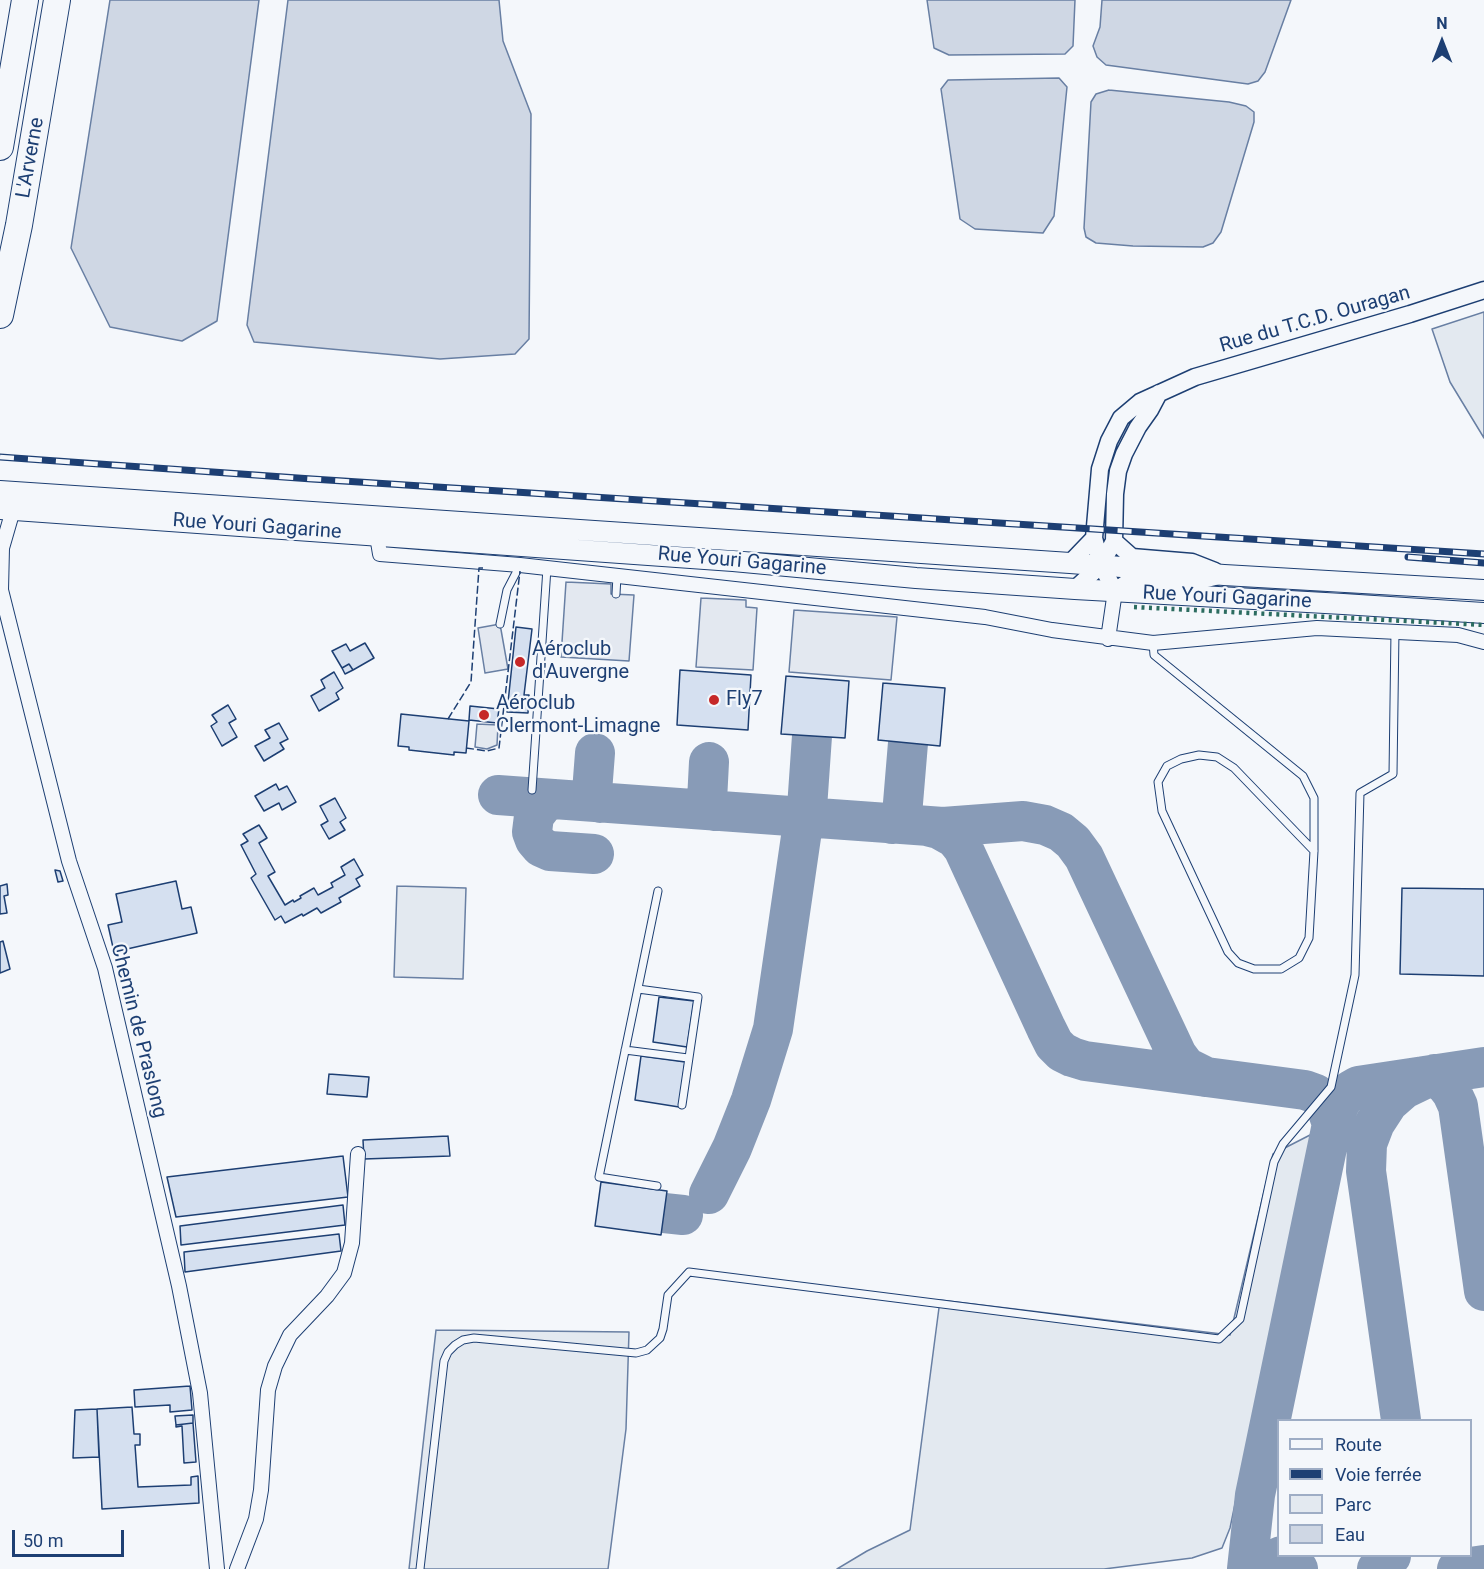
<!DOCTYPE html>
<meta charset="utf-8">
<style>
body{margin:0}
#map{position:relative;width:1484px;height:1569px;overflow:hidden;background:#f4f7fb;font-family:Roboto,sans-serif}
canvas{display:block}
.legend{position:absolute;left:1277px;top:1419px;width:195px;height:138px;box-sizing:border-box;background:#f4f7fb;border:2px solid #9eadc5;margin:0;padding:8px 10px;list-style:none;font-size:18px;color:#1d3f73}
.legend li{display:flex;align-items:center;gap:12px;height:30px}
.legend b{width:30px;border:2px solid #9eadc5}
.north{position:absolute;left:1412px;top:12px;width:60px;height:60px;-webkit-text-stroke:4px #f4f7fb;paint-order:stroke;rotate:0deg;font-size:16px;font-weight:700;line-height:24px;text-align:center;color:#1d3f73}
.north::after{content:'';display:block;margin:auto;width:21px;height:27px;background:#1d3f73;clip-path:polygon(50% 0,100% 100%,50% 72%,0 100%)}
.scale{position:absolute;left:12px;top:1530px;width:112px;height:27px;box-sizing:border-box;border:3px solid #1d3f73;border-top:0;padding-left:8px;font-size:18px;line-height:21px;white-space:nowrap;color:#1d3f73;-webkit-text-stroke:4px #f4f7fb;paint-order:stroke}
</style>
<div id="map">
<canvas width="1484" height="1569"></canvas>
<ul class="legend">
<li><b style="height:8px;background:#f4f7fb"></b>Route</li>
<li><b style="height:8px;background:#1d3f73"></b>Voie ferrée</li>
<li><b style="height:16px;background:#e3e9f0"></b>Parc</li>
<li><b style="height:16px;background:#cfd7e4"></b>Eau</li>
</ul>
<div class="north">N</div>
<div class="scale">50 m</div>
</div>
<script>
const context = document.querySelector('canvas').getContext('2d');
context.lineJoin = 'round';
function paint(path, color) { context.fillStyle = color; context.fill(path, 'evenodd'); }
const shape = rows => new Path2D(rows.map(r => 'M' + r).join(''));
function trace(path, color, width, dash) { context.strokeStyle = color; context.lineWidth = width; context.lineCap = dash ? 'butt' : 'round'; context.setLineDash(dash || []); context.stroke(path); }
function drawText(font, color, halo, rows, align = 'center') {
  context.font = font + ' Roboto,sans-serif'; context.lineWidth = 4.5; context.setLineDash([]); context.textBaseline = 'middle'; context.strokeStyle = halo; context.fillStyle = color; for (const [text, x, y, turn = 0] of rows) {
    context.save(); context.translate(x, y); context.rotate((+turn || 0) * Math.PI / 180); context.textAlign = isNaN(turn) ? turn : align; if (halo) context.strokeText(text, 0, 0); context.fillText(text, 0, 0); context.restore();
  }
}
const green = shape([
 [1484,312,1484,438,1450,382,1432,329,1484,312],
 [477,724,498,725,497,745,487,749,475,747,477,724],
 [397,886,466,888,463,979,394,977,397,886],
 [1312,1134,1230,1528,1222,1548,1192,1558,1104,1569,837,1569,867,1551,910,1530,940,1300,1230,1335,1273,1154,1312,1134],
 [436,1330,629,1332,626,1429,608,1569,409,1569,436,1330]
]);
paint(green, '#e3e9f0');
trace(green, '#687fa3', 1.5);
const parking = shape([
 [566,582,611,584,611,594,634,595,629,661,561,657,566,582],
 [701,598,746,600,746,607,757,608,753,670,696,667,701,598],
 [794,610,897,617,891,680,789,672,794,610],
 [500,624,508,669,485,673,478,628,500,624]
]);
paint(parking, '#e3e8f0');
trace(parking, '#687fa3', 1.5);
const water = shape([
 [110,0,259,0,217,321,182,341,110,327,71,248,110,0],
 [288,0,499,0,503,41,531,114,529,339,515,354,440,359,254,342,247,325,288,0],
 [927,0,1075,0,1073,46,1065,54,949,55,934,48,927,0],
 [1102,0,1291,0,1265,72,1258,81,1248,84,1106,65,1097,57,1093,46,1100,27,1102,0],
 [1059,78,1067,87,1054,216,1043,233,975,229,960,219,941,89,948,80,1059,78],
 [1109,90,1229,102,1246,106,1254,112,1254,122,1221,232,1213,243,1203,247,1133,246,1096,243,1086,237,1084,228,1091,102,1096,94,1109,90]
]);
paint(water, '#cfd7e4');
trace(water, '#687fa3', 1.5);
trace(shape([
 [812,736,807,808,810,815,818,818],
 [595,753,592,792,594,799,600,803],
 [709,762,707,801,709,808,715,811],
 [498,795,943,827,1023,821,1045,825,1061,832,1073,842,1084,857,1177,1055,1186,1067,1206,1077],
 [555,799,544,803,534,816,532,832,535,840,541,847,550,851,594,854],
 [892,824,898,821,902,815,908,743],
 [927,826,939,829,955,838,963,848,1046,1028,1054,1044,1062,1052,1072,1057,1085,1061,1305,1090,1316,1094,1325,1104,1332,1124,1255,1495,1247,1569],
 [1424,1076,1436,1078,1445,1084,1452,1093,1458,1106,1484,1291],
 [1332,1124,1339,1105,1344,1097,1351,1090,1358,1086,1484,1067],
 [709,1194,732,1148,751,1100,773,1029,802,830,807,822,818,818],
 [664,1213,683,1215],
 [1401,1420,1366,1171,1367,1144,1375,1123,1388,1103,1404,1089,1435,1074],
 [1281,1556,1298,1569],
 [1377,1569,1386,1562,1391,1556],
 [1457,1569,1484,1565]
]), '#889bb7', 40);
const building = shape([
 [516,627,532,629,524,695,529,695,528,713,507,712,516,627],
 [365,643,374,658,353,670,349,664,342,668,332,651,346,644,350,651,365,643],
 [349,664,353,670,345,674,342,668,349,664],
 [680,670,751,675,748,730,677,725,680,670],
 [334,672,343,688,336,693,339,699,319,711,311,696,325,688,321,680,334,672],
 [786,676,849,681,845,738,781,734,786,676],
 [883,683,945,688,940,746,878,740,883,683],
 [228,705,236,719,229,723,237,737,222,746,211,726,217,722,212,715,228,705],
 [470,706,499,709,497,723,469,720,470,706],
 [401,714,469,721,466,753,454,752,454,755,409,750,409,747,398,746,401,714],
 [279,723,288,739,280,743,284,749,264,761,255,746,270,738,265,730,279,723],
 [276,784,279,790,287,786,296,802,282,810,279,803,264,811,255,796,276,784],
 [335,798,346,818,340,822,345,830,329,839,321,825,328,821,320,806,335,798],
 [259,825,267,838,259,843,275,872,268,876,285,905,293,900,294,902,301,898,300,896,314,888,318,895,333,887,331,883,345,875,341,867,354,859,363,875,356,879,360,886,339,898,341,902,321,913,317,908,303,916,302,914,285,923,281,916,275,920,251,878,256,874,241,845,248,841,243,834,259,825],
 [55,870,60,871,63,881,58,882,55,870],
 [176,881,182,909,191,907,197,933,114,952,108,925,122,922,116,894,176,881],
 [7,884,8,895,4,896,7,913,0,914,0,886,7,884],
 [1402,888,1484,889,1484,976,1400,974,1402,888],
 [3,941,10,969,0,973,0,942,3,941],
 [659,997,694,1001,687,1047,653,1042,659,997],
 [641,1056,685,1062,679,1107,635,1100,641,1056],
 [329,1074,369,1077,367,1097,327,1094,329,1074],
 [448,1136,450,1156,364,1159,363,1140,448,1136],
 [343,1156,348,1197,176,1217,167,1177,343,1156],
 [601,1182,667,1191,661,1235,595,1226,601,1182],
 [343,1205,345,1225,181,1245,180,1226,343,1205],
 [339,1234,341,1251,185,1272,184,1252,339,1234],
 [190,1386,192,1410,170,1412,170,1405,135,1407,134,1390,190,1386],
 [132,1407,134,1434,140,1434,140,1445,135,1445,138,1487,191,1485,191,1477,198,1476,199,1503,102,1509,97,1409,132,1407],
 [97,1409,99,1457,73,1458,75,1410,97,1409],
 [193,1415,193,1423,176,1425,175,1416,193,1415],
 [193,1423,196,1462,184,1463,182,1426,176,1427,176,1425,193,1423]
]);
paint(building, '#d5e0f0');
trace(building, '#1d3f73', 1.5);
const service = shape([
 [616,594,617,576],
 [500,624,507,590,520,565],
 [1153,643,1154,655,1303,776,1314,798,1314,851,1309,938,1299,958,1281,969,1254,969,1238,963,1228,952,1162,811,1158,782,1167,766,1181,759,1199,755,1217,757,1234,768,1314,851],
 [532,790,547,568],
 [638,989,698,997,682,1105],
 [625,1050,688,1058],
 [657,1186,599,1177,658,891],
 [420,1569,444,1361,448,1352,455,1345,463,1340,474,1338,636,1353,647,1350,660,1338,663,1329,668,1295,689,1272,1219,1339,1240,1319,1274,1162,1283,1144,1331,1087,1355,975,1360,793,1393,774,1395,631]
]);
const minor = shape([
 [13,510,2,548,1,590,69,861,105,968,179,1286,200,1393,217,1569],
 [377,536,380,554,520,565,985,617,1052,630,1153,643,1317,628,1458,635,1484,642],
 [1108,639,1115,591],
 [237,1569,256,1519,261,1490,268,1390,275,1366,290,1335,327,1296,344,1273,352,1243,358,1154]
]);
const tertiary = shape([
 [1114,541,1132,557,1192,562,1215,571],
 [1070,563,1094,538],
 [1215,577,1190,583,1132,579,1115,591,1101,565,1094,538,1100,469,1109,441,1121,418,1140,402,1195,377,1410,314,1484,290],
 [1075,589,1101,565,1114,541,1115,494,1118,471,1124,454,1138,427,1150,410,1159,393]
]);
const secondary = shape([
 [0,491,1070,563,1224,575,1484,590],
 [0,509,733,561,916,578,1075,589,1343,604,1484,613]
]);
const motorway = shape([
 [0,147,25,0],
 [0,315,19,225,57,0]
]);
trace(service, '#1d3f73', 9);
trace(minor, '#1d3f73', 16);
trace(tertiary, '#1d3f73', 19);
trace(secondary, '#1d3f73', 22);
trace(motorway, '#1d3f73', 28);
trace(service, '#f4f7fb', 7);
trace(minor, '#f4f7fb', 14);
trace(tertiary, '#f4f7fb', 16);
trace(secondary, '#f4f7fb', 20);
trace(motorway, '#f4f7fb', 26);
const rail = shape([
 [0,457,312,479,1484,554],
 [1408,557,1484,563]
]);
trace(rail, '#1d3f73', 7);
trace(rail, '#f4f7fb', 4.5, [14]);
trace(shape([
 [1134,607,1484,625]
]), '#2c6c60', 4.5, [3, 4.5]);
trace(shape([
 [448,719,471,682,479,568,483,568],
 [466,748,487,751,499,748,520,571]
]), '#1d3f73', 1.5, [8, 3]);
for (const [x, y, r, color] of [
 [520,662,6,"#c62828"],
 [714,700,6,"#c62828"],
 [484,715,6,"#c62828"]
]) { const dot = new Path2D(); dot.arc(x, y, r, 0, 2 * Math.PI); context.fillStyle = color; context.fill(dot); trace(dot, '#f4f7fb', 2); }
drawText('20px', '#1d3f73', '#f4f7fb', [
 ["L'Arverne",31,158,-80],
 ["Rue du T.C.D. Ouragan",1315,320,-16],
 ["Rue Youri Gagarine",257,527,4],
 ["Rue Youri Gagarine",742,562,5],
 ["Rue Youri Gagarine",1227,598,3],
 ["Chemin de Praslong",138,1031,76]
]);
drawText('20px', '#1d3f73', '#f4f7fb', [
 ["Aéroclub",532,650],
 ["d'Auvergne",532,673],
 ["Fly7",726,700],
 ["Aéroclub",496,704],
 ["Clermont-Limagne",496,727]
], 'left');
</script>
